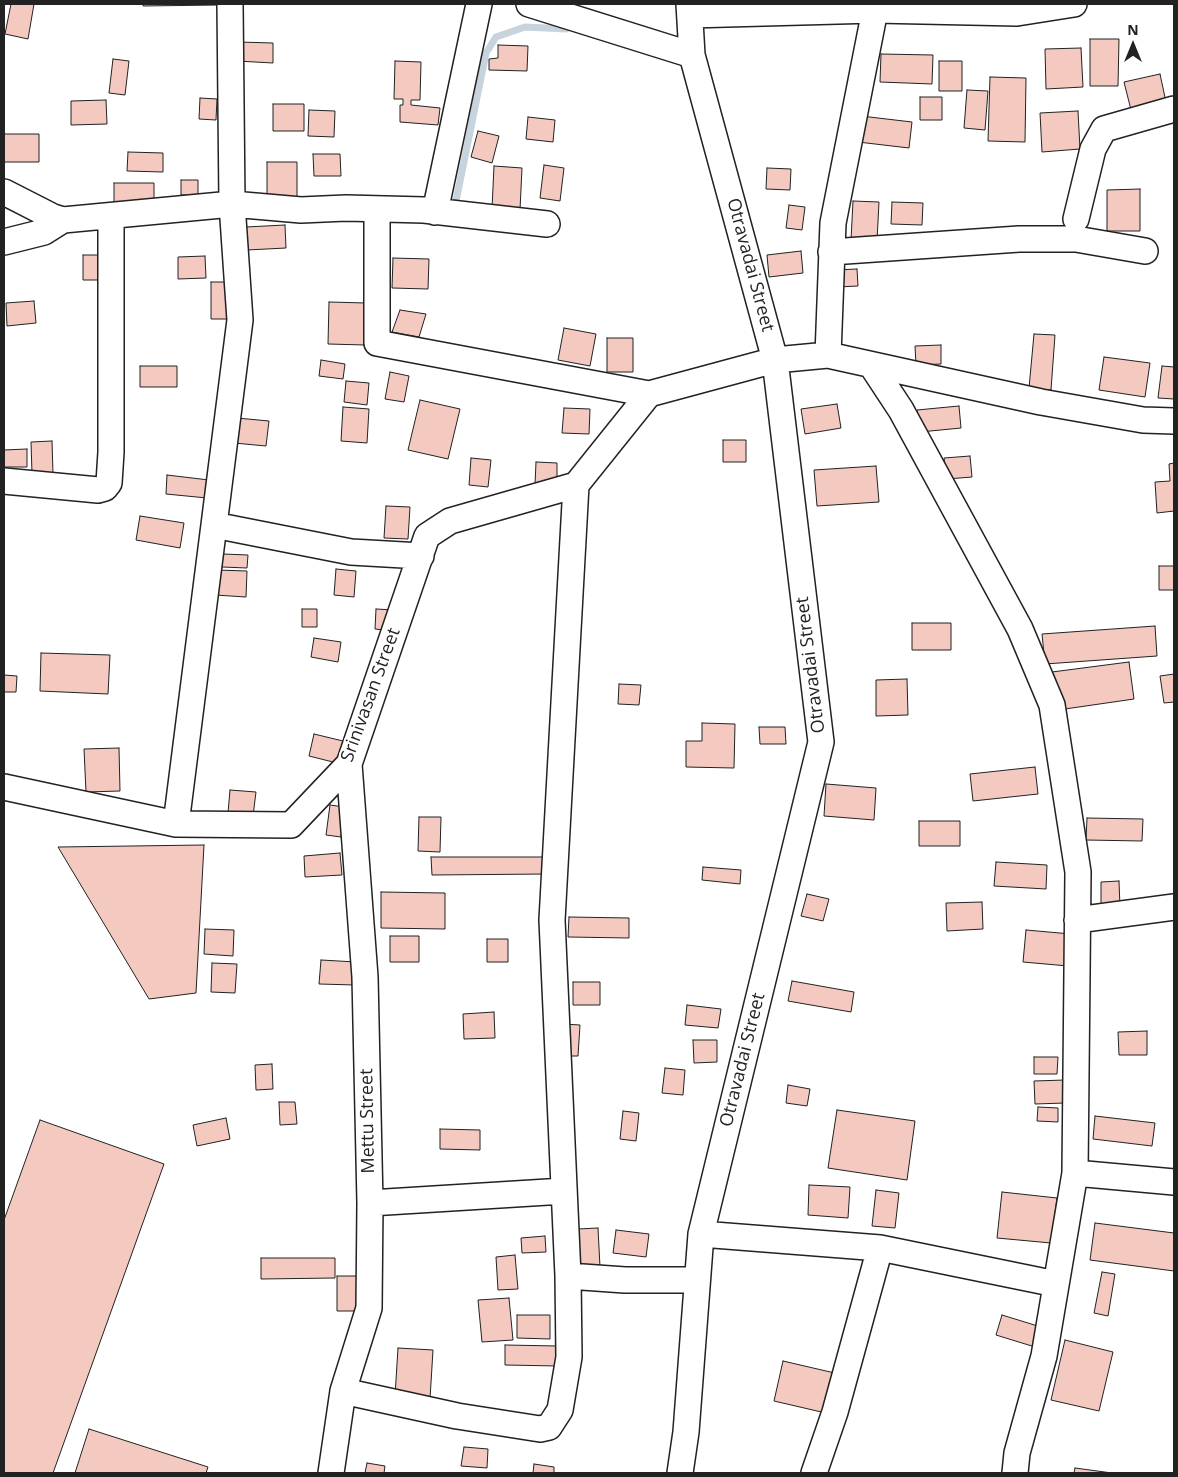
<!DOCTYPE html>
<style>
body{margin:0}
#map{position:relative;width:1178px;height:1477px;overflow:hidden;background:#fff;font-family:"Open Sans",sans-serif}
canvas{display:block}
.frame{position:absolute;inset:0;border:5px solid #222;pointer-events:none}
.north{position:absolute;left:1108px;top:20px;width:50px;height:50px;-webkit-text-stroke:4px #fff;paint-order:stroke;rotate:0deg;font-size:14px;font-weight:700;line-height:20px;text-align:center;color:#222}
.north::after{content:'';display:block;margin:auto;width:18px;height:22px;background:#222;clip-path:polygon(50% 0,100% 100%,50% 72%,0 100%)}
</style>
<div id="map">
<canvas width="1178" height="1477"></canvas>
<div class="frame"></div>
<div class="north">N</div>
</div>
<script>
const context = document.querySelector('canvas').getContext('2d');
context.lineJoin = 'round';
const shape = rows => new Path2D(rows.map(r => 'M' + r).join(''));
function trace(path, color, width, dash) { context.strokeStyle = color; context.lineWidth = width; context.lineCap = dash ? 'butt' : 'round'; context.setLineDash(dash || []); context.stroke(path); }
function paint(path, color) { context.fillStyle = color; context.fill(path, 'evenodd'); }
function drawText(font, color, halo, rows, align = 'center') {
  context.font = font + ' "Open Sans",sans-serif'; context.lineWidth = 4; context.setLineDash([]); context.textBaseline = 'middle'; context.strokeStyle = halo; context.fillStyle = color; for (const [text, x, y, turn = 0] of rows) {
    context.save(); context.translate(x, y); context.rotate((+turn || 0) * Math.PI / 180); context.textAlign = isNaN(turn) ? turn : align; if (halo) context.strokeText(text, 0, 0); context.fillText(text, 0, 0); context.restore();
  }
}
trace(shape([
 [456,201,486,53,496,37,525,27,566,29]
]), '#c7d3dd', 7);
const building = shape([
 [11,4,34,4,28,39,5,34,11,4],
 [143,4,220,4,220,5,143,6,143,4],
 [1090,39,1119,39,1118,86,1090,86,1090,39],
 [238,42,273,43,273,63,237,61,238,42],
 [498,45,528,46,527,71,489,70,489,59,498,58,498,45],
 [1081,48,1083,87,1046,89,1045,49,1081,48],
 [881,54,933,55,932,84,880,82,881,54],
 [113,59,129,61,125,95,109,93,113,59],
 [395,61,421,62,420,100,411,100,411,105,440,108,438,125,400,122,400,105,403,105,403,99,394,99,395,61],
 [939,61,962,61,962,91,939,91,939,61],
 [1160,74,1166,102,1131,110,1124,82,1160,74],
 [990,77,1026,78,1025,142,988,141,990,77],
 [967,90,988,91,985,130,964,128,967,90],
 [920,97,942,97,942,120,920,120,920,97],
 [200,98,217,99,216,120,199,119,200,98],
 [106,100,107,124,71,125,71,101,106,100],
 [273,104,304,104,304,131,273,131,273,104],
 [309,110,335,111,334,137,308,136,309,110],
 [1078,111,1080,149,1042,152,1040,113,1078,111],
 [861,116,912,122,909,148,858,142,861,116],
 [528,117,555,120,553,142,526,139,528,117],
 [478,131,499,136,492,163,471,157,478,131],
 [4,134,39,134,39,162,4,162,4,134],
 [128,152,163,153,163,172,127,171,128,152],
 [313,154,340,154,341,176,314,176,313,154],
 [267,162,297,162,297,198,267,199,267,162],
 [544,165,564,168,560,201,540,198,544,165],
 [494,166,522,168,520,210,492,209,494,166],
 [767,168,791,169,790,190,766,189,767,168],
 [181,180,198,180,198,195,181,195,181,180],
 [114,183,154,183,154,204,114,204,114,183],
 [1140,189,1140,231,1107,231,1107,190,1140,189],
 [853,201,879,202,877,241,851,240,853,201],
 [892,202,923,203,922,225,891,224,892,202],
 [789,205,805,207,802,230,786,228,789,205],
 [285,225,286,248,247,250,246,227,285,225],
 [801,251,803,273,769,277,767,255,801,251],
 [83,255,105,255,105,280,83,280,83,255],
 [205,256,206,278,178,279,178,257,205,256],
 [393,258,429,259,428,289,392,288,393,258],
 [857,269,858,286,837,287,836,270,857,269],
 [211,282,235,282,234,319,211,319,211,282],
 [34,301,36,323,7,326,6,303,34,301],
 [329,302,366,303,365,345,328,344,329,302],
 [400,310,426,314,419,337,392,332,400,310],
 [564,328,596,334,590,366,558,360,564,328],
 [1034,334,1055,335,1051,390,1029,388,1034,334],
 [607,338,633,338,633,372,607,372,607,338],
 [941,345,941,364,916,365,915,346,941,345],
 [1104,357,1150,363,1145,397,1099,390,1104,357],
 [321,360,345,364,343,379,319,376,321,360],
 [140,366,177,366,177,387,140,387,140,366],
 [1162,366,1174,367,1174,399,1158,398,1162,366],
 [390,372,409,376,404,402,385,399,390,372],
 [346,381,369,383,367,405,344,402,346,381],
 [420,400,460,409,448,459,408,450,420,400],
 [837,404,841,428,805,434,801,409,837,404],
 [959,406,961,428,920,432,917,410,959,406],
 [343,407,369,409,367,443,341,441,343,407],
 [564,408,590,409,589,434,562,433,564,408],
 [237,418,269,421,266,446,234,443,237,418],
 [723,440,746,440,746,462,723,462,723,440],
 [52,441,53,473,32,474,31,442,52,441],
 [27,449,27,467,4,467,4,450,27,449],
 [970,456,972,477,947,479,944,458,970,456],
 [471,458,491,460,488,487,469,485,471,458],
 [536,462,557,463,557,486,535,485,536,462],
 [1174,463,1174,511,1157,513,1155,482,1170,481,1169,464,1174,463],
 [876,466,879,502,817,506,814,470,876,466],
 [167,475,209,480,207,498,166,494,167,475],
 [386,506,410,507,408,539,384,538,386,506],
 [140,516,184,523,180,548,136,540,140,516],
 [223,554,248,555,247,568,222,567,223,554],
 [1159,566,1174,566,1174,590,1159,590,1159,566],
 [336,569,356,571,354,597,334,595,336,569],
 [216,570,247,571,246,597,215,595,216,570],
 [302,609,317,609,317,627,302,627,302,609],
 [376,609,394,610,393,631,375,629,376,609],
 [912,623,951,623,951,650,912,650,912,623],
 [1155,626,1157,656,1045,664,1042,634,1155,626],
 [314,638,341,642,338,662,311,657,314,638],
 [41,653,110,655,108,694,40,691,41,653],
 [1129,662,1134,699,1058,710,1052,672,1129,662],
 [1174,674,1174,702,1164,703,1160,676,1174,674],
 [4,675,17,676,16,692,4,692,4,675],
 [907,679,908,715,876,716,876,680,907,679],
 [619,684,641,685,639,705,618,704,619,684],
 [702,723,735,724,734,768,686,767,686,741,702,741,702,723],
 [759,727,785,727,786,744,760,744,759,727],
 [314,734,343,741,337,763,309,756,314,734],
 [119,748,120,791,86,792,84,749,119,748],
 [1035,767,1038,794,973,801,970,774,1035,767],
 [826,784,876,788,874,820,824,816,826,784],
 [230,790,256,792,253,816,228,813,230,790],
 [330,805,344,807,341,837,326,835,330,805],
 [419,817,441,817,440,852,418,851,419,817],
 [1087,818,1143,819,1142,841,1086,840,1087,818],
 [919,821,960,821,960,846,919,846,919,821],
 [204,845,196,993,149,999,58,847,204,845],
 [340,853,342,875,305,877,304,856,340,853],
 [431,857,547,857,547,874,432,875,431,857],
 [996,862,1047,865,1046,889,994,886,996,862],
 [703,867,741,870,740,884,702,880,703,867],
 [1119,881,1120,907,1101,907,1101,882,1119,881],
 [381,892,445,893,445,929,381,928,381,892],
 [807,894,829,899,823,921,801,916,807,894],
 [982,902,983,929,947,931,946,903,982,902],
 [569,917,629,918,629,938,568,937,569,917],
 [205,929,234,930,233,956,204,954,205,929],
 [1026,930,1071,934,1068,966,1023,962,1026,930],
 [390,936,419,936,419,962,390,962,390,936],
 [487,939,508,939,508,962,487,962,487,939],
 [321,960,356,962,355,985,319,984,321,960],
 [212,963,237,964,235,993,211,992,212,963],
 [792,981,854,992,851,1012,788,1001,792,981],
 [573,982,600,982,600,1005,573,1005,573,982],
 [687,1005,721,1009,718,1028,685,1025,687,1005],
 [494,1012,495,1038,464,1039,463,1014,494,1012],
 [563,1024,580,1025,578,1056,562,1056,563,1024],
 [1147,1031,1147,1055,1119,1055,1118,1032,1147,1031],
 [693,1040,717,1040,717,1062,694,1063,693,1040],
 [1034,1057,1058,1057,1057,1074,1034,1074,1034,1057],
 [272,1064,273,1089,256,1090,255,1065,272,1064],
 [665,1068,685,1070,683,1095,662,1093,665,1068],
 [1065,1080,1065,1103,1035,1104,1034,1081,1065,1080],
 [788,1085,810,1089,807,1106,786,1103,788,1085],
 [279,1102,295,1102,297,1124,280,1125,279,1102],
 [1038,1107,1058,1108,1058,1122,1037,1121,1038,1107],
 [837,1110,915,1121,907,1180,828,1168,837,1110],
 [623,1111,639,1113,636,1141,620,1139,623,1111],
 [1095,1116,1155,1123,1152,1146,1093,1139,1095,1116],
 [226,1118,230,1139,197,1146,193,1125,226,1118],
 [40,1120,164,1164,53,1473,4,1473,4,1220,40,1120],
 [440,1129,480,1130,480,1150,440,1149,440,1129],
 [809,1185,850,1187,848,1218,808,1215,809,1185],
 [876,1190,899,1193,895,1228,872,1226,876,1190],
 [1002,1192,1057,1198,1051,1243,997,1238,1002,1192],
 [1095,1223,1174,1233,1174,1271,1090,1260,1095,1223],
 [598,1228,600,1267,581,1268,578,1229,598,1228],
 [616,1230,649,1234,646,1257,613,1253,616,1230],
 [545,1236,546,1252,522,1253,521,1238,545,1236],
 [515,1255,518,1289,498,1290,496,1257,515,1255],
 [261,1258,335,1258,335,1278,261,1279,261,1258],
 [1102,1272,1115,1274,1108,1316,1094,1313,1102,1272],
 [337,1276,362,1276,362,1311,337,1311,337,1276],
 [509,1298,513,1340,482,1342,478,1300,509,1298],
 [517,1315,550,1315,550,1339,517,1338,517,1315],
 [1002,1315,1041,1327,1035,1347,996,1335,1002,1315],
 [1065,1340,1113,1352,1099,1411,1051,1400,1065,1340],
 [505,1345,558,1346,558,1366,505,1365,505,1345],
 [398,1348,433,1350,430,1399,395,1396,398,1348],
 [783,1361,839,1374,830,1414,774,1401,783,1361],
 [89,1429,208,1467,206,1473,75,1473,89,1429],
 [464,1447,488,1449,487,1468,461,1466,464,1447],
 [367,1463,385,1466,384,1473,365,1473,367,1463],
 [534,1464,554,1467,554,1473,533,1473,534,1464],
 [1075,1468,1112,1473,1074,1473,1075,1468]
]);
paint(building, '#f3c9c0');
trace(building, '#222', 1);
const minor = shape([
 [230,4,232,204,240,320,214,525,351,552,421,556],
 [529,4,692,55],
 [875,4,875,10,1017,13,1074,4],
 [690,15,875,10,833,223,828,355],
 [4,192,53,217,63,220,232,204,301,210,346,208,424,210,547,224],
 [377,209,377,343,649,394],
 [435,212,479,4],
 [1076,219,1093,149,1104,129,1174,109],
 [4,242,44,232,63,220],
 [831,252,1019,239,1076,239,1145,251],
 [872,366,901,410,1020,629,1052,705,1078,872,1075,1173],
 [4,481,98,490,105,488,109,483,111,452,111,216],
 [4,787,176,824,291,825,349,764,427,536,450,521,576,485,649,394,775,360,828,355,1041,402,1143,420,1174,421],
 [176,824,214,525],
 [1077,920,1174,907],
 [370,1203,564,1191],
 [701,1234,880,1248,1056,1284],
 [568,1276,625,1280,697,1280],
 [343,1391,457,1416,540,1429,549,1427,560,1410,569,1357,568,1276,552,920,576,485],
 [331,1473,343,1391,369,1308,370,1203,365,977,349,764],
 [680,1473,686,1432,701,1234,821,742,775,360,692,55,689,4],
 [814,1473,835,1412,880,1248],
 [1015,1473,1017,1453,1044,1356,1075,1173,1174,1182]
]);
trace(minor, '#222', 28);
trace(minor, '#fff', 25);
drawText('18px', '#222', '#fff', [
 ["Otravadai Street",750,265,75],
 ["Otravadai Street",811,665,-97],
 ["Srinivasan Street",371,695,-70],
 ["Otravadai Street",743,1060,-76],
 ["Mettu Street",368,1121,-91]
]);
</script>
